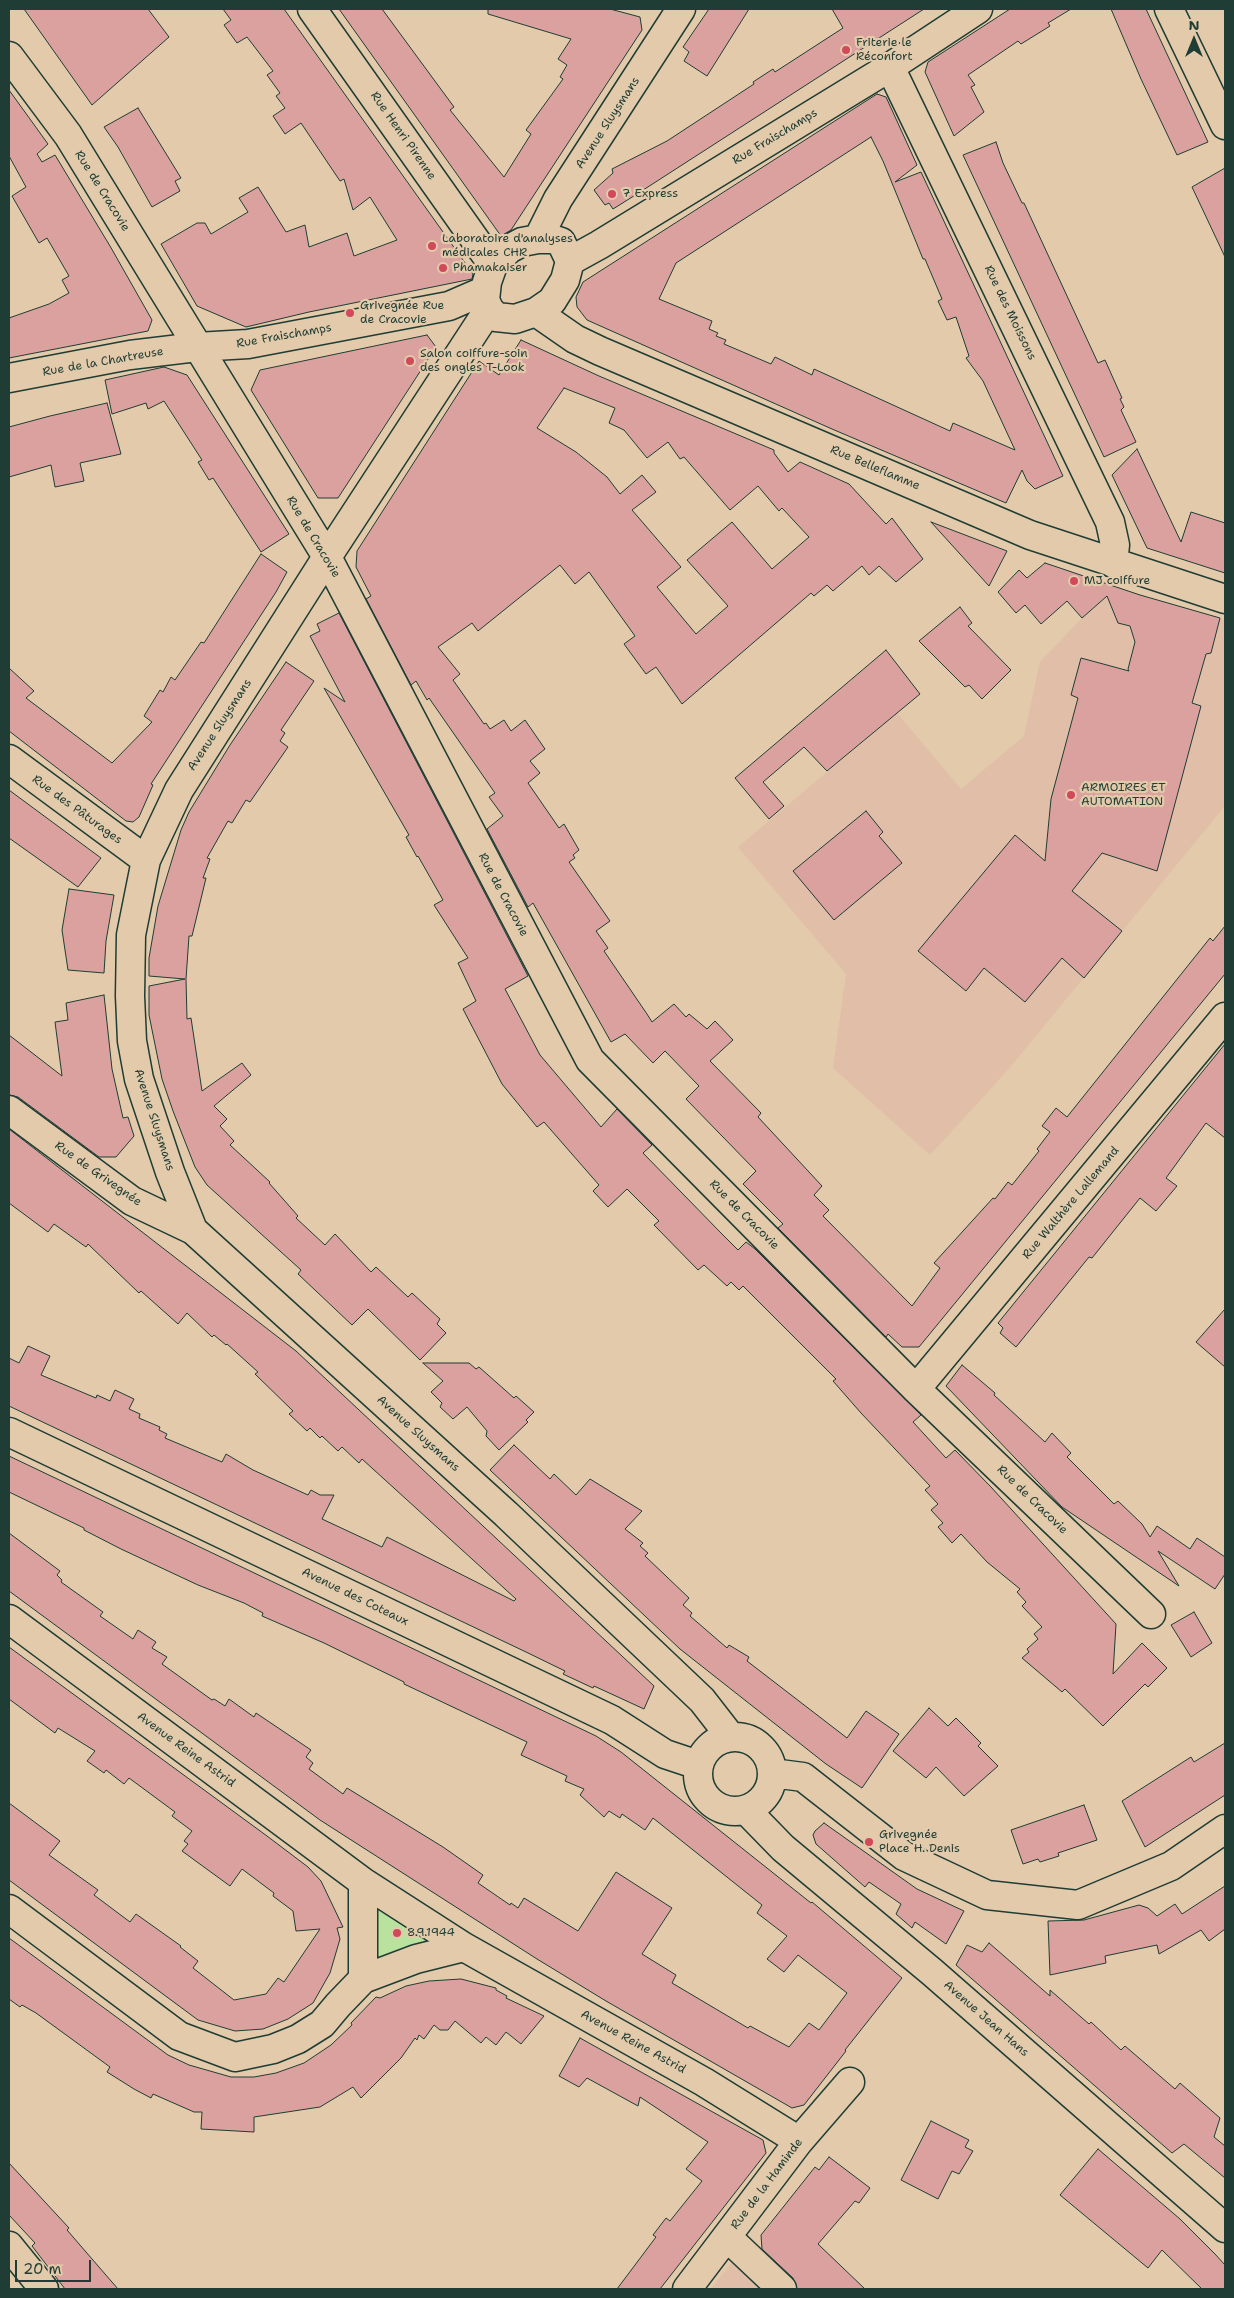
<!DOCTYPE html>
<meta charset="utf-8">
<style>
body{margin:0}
#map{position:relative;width:1234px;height:2298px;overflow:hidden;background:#e3caab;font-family:"Shantell Sans",sans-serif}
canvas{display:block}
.frame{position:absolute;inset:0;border:10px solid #1f3d34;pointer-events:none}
.north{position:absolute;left:1169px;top:15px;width:50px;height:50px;-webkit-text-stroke:4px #e3caab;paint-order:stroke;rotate:0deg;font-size:14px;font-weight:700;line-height:20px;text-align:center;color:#1f3d34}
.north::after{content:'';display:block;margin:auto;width:18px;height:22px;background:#1f3d34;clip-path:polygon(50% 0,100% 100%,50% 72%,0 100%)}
.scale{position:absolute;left:15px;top:2260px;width:76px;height:22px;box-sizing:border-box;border:2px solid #1f3d34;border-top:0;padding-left:6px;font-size:15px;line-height:18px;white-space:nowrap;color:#1f3d34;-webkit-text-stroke:4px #e3caab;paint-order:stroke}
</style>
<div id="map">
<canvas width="1234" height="2298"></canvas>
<div class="frame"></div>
<div class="north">N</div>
<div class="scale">20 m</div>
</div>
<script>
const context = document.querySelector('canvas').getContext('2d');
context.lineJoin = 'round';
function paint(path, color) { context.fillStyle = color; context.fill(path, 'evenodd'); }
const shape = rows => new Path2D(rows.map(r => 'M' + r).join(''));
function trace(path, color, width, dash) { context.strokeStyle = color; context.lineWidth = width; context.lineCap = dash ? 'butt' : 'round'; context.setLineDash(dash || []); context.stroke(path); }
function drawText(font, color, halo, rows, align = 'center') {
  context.font = font + ' "Shantell Sans",sans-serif'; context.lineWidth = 4.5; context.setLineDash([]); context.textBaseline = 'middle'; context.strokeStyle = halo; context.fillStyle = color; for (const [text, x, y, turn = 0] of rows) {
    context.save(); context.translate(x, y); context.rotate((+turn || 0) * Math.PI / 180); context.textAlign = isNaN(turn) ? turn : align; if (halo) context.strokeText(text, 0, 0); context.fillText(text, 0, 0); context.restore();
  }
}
paint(shape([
 [1116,587,1225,620,1225,806,1007,1071,930,1155,833,1068,846,974,738,847,897,713,961,789,1024,736,1040,662,1082,618],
 [732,2262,762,2289,711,2289]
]), '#e1bea7');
paint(shape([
 [376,1904,428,1938,426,1945,374,1959]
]), '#b9e29e');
const building = shape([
 [24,9,148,9,169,37,92,105,24,9],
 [223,9,284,9,473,274,472,279,309,312,246,327,197,306,161,244,197,223,205,223,211,234,248,212,239,198,258,187,286,232,305,225,309,247,347,233,354,256,397,240,370,197,353,210,344,179,340,181,301,123,285,134,273,116,285,108,276,96,280,93,267,75,273,71,247,37,237,43,224,25,231,20,223,9],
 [339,9,382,9,454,107,450,110,504,177,531,134,526,130,563,79,560,77,567,65,558,59,571,39,488,14,488,9,610,9,640,17,642,30,511,230,501,236,339,9],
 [709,9,749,9,707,76,684,61,689,52,683,47,709,9],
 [832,9,924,9,637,194,613,209,609,203,605,205,594,190,613,173,612,169,667,141,754,84,753,82,773,69,775,72,843,28,832,9],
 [1010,9,1071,9,1048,23,1050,26,1021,44,1018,41,968,75,975,85,971,87,984,112,954,136,925,72,928,62,1010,9],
 [1111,9,1146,9,1208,142,1177,155,1141,79,1111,9],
 [9,90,48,144,37,154,42,162,55,155,110,246,152,320,148,331,9,358,9,318,49,304,69,293,62,280,69,276,47,238,39,243,12,196,26,187,9,156,9,90],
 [877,94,886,97,917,165,895,182,921,172,1063,476,1035,489,1027,481,1022,470,1006,503,832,429,587,320,577,307,576,297,583,282,877,94],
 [871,137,883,161,923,259,925,259,942,299,938,301,947,320,956,317,969,356,966,358,983,381,1015,450,953,423,950,431,814,369,812,375,775,357,771,364,724,344,726,340,716,336,718,333,709,329,712,321,659,299,676,263,871,137],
 [138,108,181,178,175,181,180,191,152,207,118,147,104,127,138,108],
 [996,142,1003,163,1022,203,1024,203,1098,363,1105,360,1122,398,1120,399,1124,407,1121,410,1136,442,1104,457,963,155,996,142],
 [1225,168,1225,257,1192,187,1225,168],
 [427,335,436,347,338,498,318,498,251,390,260,370,427,335],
 [521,340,599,376,774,450,774,453,788,472,800,462,849,484,886,524,892,518,923,559,896,582,879,566,869,575,862,566,833,591,827,585,814,596,811,593,682,704,656,667,646,674,624,644,635,636,589,572,575,584,560,565,478,631,472,623,438,647,460,674,453,680,484,724,486,723,490,729,504,720,511,731,525,720,545,749,530,761,540,773,528,783,559,828,564,824,579,850,573,855,575,858,569,862,610,921,596,931,608,948,604,951,647,1014,652,1022,674,1004,686,1017,689,1014,707,1029,715,1021,733,1040,710,1061,761,1113,758,1117,822,1186,814,1195,829,1210,823,1216,912,1306,940,1268,934,1263,993,1198,995,1199,1008,1182,1012,1185,1039,1151,1037,1149,1050,1132,1042,1126,1056,1108,1067,1117,1210,938,1213,941,1225,926,1225,974,919,1347,902,1347,888,1334,886,1337,778,1228,783,1224,743,1184,756,1171,686,1099,699,1086,665,1051,653,1063,625,1034,611,1042,533,903,528,907,487,829,503,816,489,797,495,793,429,698,427,700,416,681,411,685,366,599,371,596,356,567,357,551,479,361,499,375,521,340],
 [564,388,615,408,609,423,624,430,647,458,668,442,680,459,684,457,730,510,758,486,779,511,782,508,809,537,772,569,732,522,687,560,728,606,696,634,657,587,681,567,632,510,656,492,642,475,620,494,607,477,576,452,537,428,564,388],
 [164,367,187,375,289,534,261,552,213,478,209,480,198,462,202,460,164,401,148,409,146,403,112,414,105,380,164,367],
 [107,403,121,454,80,463,84,481,55,487,51,465,9,477,9,427,50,416,107,403],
 [1137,449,1181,542,1191,512,1225,523,1225,573,1147,548,1112,475,1137,449],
 [931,522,1007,551,989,586,931,522],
 [261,554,287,572,276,592,151,784,153,785,139,817,133,822,126,821,9,731,9,668,34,691,26,698,112,763,152,722,144,716,160,690,163,692,171,677,175,680,201,642,204,643,261,554],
 [1045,563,1140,595,1220,618,1211,653,1206,654,1192,703,1201,706,1157,871,1102,853,1072,891,1122,931,1084,978,1062,958,1025,1002,984,968,966,991,918,951,1015,835,1045,861,1051,799,1078,698,1071,695,1081,658,1129,671,1128,669,1135,642,1130,626,1118,623,1107,596,1082,618,1067,601,1041,624,1025,605,1016,613,998,592,1019,570,1027,578,1045,563],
 [960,607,972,623,968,626,1011,670,982,699,969,685,965,687,919,641,960,607],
 [339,613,528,976,505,989,540,1055,601,1127,617,1109,652,1145,643,1153,721,1233,738,1250,746,1242,755,1249,921,1415,913,1422,946,1458,955,1450,991,1487,1116,1624,1113,1674,1142,1643,1167,1668,1148,1687,1145,1684,1103,1726,1065,1689,1062,1692,1022,1658,1029,1652,1027,1649,1038,1639,1034,1634,1042,1627,1022,1606,1026,1602,1017,1592,1020,1589,987,1562,961,1534,952,1543,938,1527,943,1523,931,1510,938,1504,925,1490,930,1486,861,1413,833,1381,836,1379,743,1286,739,1290,731,1282,727,1286,704,1265,698,1270,654,1225,659,1221,627,1189,608,1207,593,1191,599,1185,544,1122,537,1127,502,1084,463,1009,476,1001,458,963,468,958,434,905,443,900,418,856,417,857,406,837,409,835,324,688,345,702,310,636,320,631,317,624,339,613],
 [886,650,920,694,827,771,804,747,763,782,784,806,769,819,735,778,886,650],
 [286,662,314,681,281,730,285,733,280,741,288,747,250,802,246,800,232,823,228,821,207,858,210,859,203,878,206,878,192,936,189,936,186,979,187,1019,191,1018,202,1091,242,1063,251,1075,214,1106,227,1119,220,1126,234,1141,230,1145,270,1182,269,1183,298,1216,296,1218,325,1245,335,1234,371,1272,376,1267,408,1297,412,1293,440,1319,437,1324,446,1333,420,1360,368,1309,352,1325,298,1274,301,1270,207,1185,195,1167,173,1111,162,1079,149,1015,149,986,185,979,149,976,149,958,158,906,181,830,189,812,230,745,286,662],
 [9,790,101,858,78,887,9,838,9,790],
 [866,811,883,832,879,836,902,863,834,920,793,871,866,811],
 [69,889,114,895,106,941,104,973,68,970,62,930,69,889],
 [104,995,112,1069,123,1118,128,1117,134,1136,116,1157,99,1157,18,1097,9,1095,9,1035,62,1076,55,1022,68,1020,66,1003,104,995],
 [1225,1044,1225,1138,1206,1123,1166,1178,1177,1186,1156,1211,1140,1198,1092,1258,1089,1257,1016,1347,1000,1333,1003,1328,998,1323,1225,1044],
 [9,1129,296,1351,654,1686,644,1709,594,1686,593,1688,563,1674,565,1671,526,1652,9,1406,9,1358,19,1363,28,1346,50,1356,41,1375,96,1398,97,1395,110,1401,115,1390,134,1399,129,1409,140,1414,139,1418,160,1427,159,1430,167,1434,165,1438,222,1462,226,1454,253,1470,308,1495,311,1490,320,1495,334,1495,322,1519,382,1547,387,1537,514,1601,516,1599,362,1459,359,1463,342,1447,338,1451,322,1436,320,1438,310,1428,307,1431,289,1414,293,1411,255,1374,258,1372,227,1344,226,1345,214,1335,212,1337,187,1313,178,1324,141,1291,139,1293,88,1244,86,1247,54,1224,48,1232,9,1203,9,1129],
 [1225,1309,1225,1367,1196,1342,1225,1309],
 [423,1363,469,1363,476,1369,479,1367,514,1398,516,1396,534,1412,526,1420,528,1422,499,1450,486,1436,487,1431,467,1407,453,1419,440,1407,442,1403,431,1392,443,1381,423,1363],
 [962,1365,995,1393,994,1395,1045,1442,1052,1433,1071,1453,1067,1457,1114,1504,1118,1501,1142,1524,1150,1537,1157,1526,1190,1549,1197,1538,1225,1557,1225,1574,1215,1589,1158,1551,1179,1586,1062,1507,946,1386,962,1365],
 [514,1445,550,1479,554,1474,576,1495,590,1479,642,1511,625,1529,643,1543,640,1546,648,1553,645,1556,689,1598,683,1605,692,1613,690,1616,727,1648,729,1645,749,1657,747,1661,847,1738,866,1711,899,1734,862,1788,826,1764,680,1649,490,1470,514,1445],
 [9,1456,596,1736,621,1752,811,1903,812,1902,902,1978,845,2050,846,2051,804,2105,792,2108,606,2001,537,1959,320,1820,9,1591,9,1533,60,1571,57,1575,62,1580,61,1582,103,1612,100,1616,133,1639,138,1630,156,1642,152,1648,167,1657,162,1664,212,1700,214,1699,225,1706,229,1699,254,1717,256,1713,311,1750,306,1757,313,1763,309,1769,343,1794,347,1788,443,1847,483,1875,478,1883,510,1905,511,1903,518,1908,524,1898,578,1931,616,1872,672,1908,642,1954,676,1975,672,1983,748,2028,750,2026,789,2047,809,2023,819,2030,847,1993,798,1955,784,1972,767,1959,787,1936,757,1913,762,1905,653,1818,645,1830,622,1814,620,1818,609,1811,604,1817,580,1795,584,1789,565,1781,567,1776,521,1755,527,1742,404,1684,404,1682,324,1643,262,1616,263,1613,244,1603,198,1585,121,1549,84,1530,84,1528,9,1492,9,1456],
 [1194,1612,1212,1643,1191,1657,1171,1625,1194,1612],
 [9,1647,267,1836,308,1867,321,1881,343,1927,337,1928,340,1939,330,1973,313,2003,288,2019,263,2029,235,2031,198,2020,9,1880,9,1803,60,1841,49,1855,98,1890,94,1895,130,1922,136,1914,181,1946,180,1947,198,1961,193,1968,234,2000,266,1994,278,1978,284,1982,320,1929,296,1931,293,1911,273,1896,274,1893,242,1869,230,1886,182,1851,188,1844,184,1841,192,1831,172,1816,175,1812,129,1778,124,1784,106,1770,104,1773,87,1761,95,1751,58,1728,55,1733,9,1699,9,1647],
 [929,1708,948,1726,956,1718,981,1743,978,1746,998,1766,964,1796,936,1767,926,1778,893,1751,929,1708],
 [1225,1743,1225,1795,1145,1847,1122,1801,1191,1757,1194,1762,1225,1743],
 [1084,1805,1097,1840,1058,1853,1059,1856,1040,1862,1038,1859,1023,1864,1011,1830,1084,1805],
 [824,1823,917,1889,964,1911,946,1944,915,1922,912,1928,896,1914,901,1904,869,1882,865,1887,816,1844,813,1835,815,1831,824,1823],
 [1225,1886,1225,1929,1209,1941,1201,1930,1159,1954,1157,1945,1105,1956,1106,1963,1050,1975,1048,1921,1084,1920,1139,1905,1148,1908,1157,1916,1175,1904,1182,1914,1225,1886],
 [9,1938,168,2055,189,2065,231,2077,254,2077,276,2073,304,2063,331,2045,352,2025,351,2023,376,1997,380,1998,406,1986,429,1981,461,1979,496,1988,496,1990,507,1996,506,1998,544,2016,521,2044,506,2032,496,2045,486,2037,481,2043,455,2021,448,2030,440,2030,434,2025,424,2039,419,2035,417,2040,415,2038,401,2058,361,2098,353,2087,320,2107,254,2117,254,2132,201,2129,202,2112,194,2112,153,2094,151,2098,134,2089,107,2072,110,2067,36,2013,22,2005,20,2007,9,1999,9,1938],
 [989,1943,1050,1996,1050,1990,1089,2024,1091,2022,1121,2050,1125,2046,1175,2089,1180,2083,1220,2118,1214,2137,1225,2146,1225,2178,1184,2144,1172,2153,956,1965,967,1945,982,1952,989,1943],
 [580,2038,763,2140,766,2153,660,2289,617,2289,656,2237,653,2235,666,2218,670,2221,702,2181,686,2169,708,2142,640,2097,638,2106,587,2078,579,2087,559,2076,580,2038],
 [931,2121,969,2140,965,2147,973,2151,959,2174,952,2171,938,2199,901,2180,931,2121],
 [1098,2149,1180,2219,1215,2254,1225,2265,1225,2289,1202,2289,1162,2250,1148,2268,1060,2195,1098,2149],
 [829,2157,870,2188,859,2203,855,2201,818,2244,865,2289,797,2289,793,2278,762,2249,761,2235,815,2167,819,2170,829,2157],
 [9,2163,69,2228,67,2230,118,2289,65,2289,32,2246,35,2243,9,2215,9,2163]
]);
paint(building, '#dba19e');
trace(building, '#1f3d34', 1);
const minor = shape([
 [312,9,493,265],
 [1169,9,1225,125],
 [9,56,68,135,327,557,590,1060,916,1389,1151,1614],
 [890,67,1110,522,1115,545,1113,563],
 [538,239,558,199,681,9],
 [538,239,552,239,561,242,570,261,565,280,552,301,536,312,515,319,496,317,489,309,485,300,487,282,493,265,509,249,522,242,538,239],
 [570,261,599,245,890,67,978,9],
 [489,309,327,557,179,790,146,860,131,935,130,996,132,1041,139,1079,170,1172,193,1230,506,1514,702,1700,730,1736],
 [536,312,575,339,600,351,1030,535,1225,599],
 [9,378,130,355,197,347,248,344,449,306,486,290],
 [9,759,146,860],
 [9,1110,132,1201,193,1230],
 [916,1389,1225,1017],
 [9,1432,612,1720,665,1754,698,1765],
 [9,1619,363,1882,464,1947,704,2082,799,2141],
 '698 1774a37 37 0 1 1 74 0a37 37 0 1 1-74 0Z',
 [772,1773,803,1777,904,1856,987,1895,1078,1905,1171,1866,1225,1829],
 [746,1810,783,1848,932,1972,1225,2228],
 [363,1882,363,1979],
 [9,1909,179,2036,235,2057,273,2049,298,2039,322,2024,338,2005,363,1979,416,1959,464,1947],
 [727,2237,782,2289],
 [9,2246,44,2289],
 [687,2289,799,2141,850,2082]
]);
trace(minor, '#1f3d34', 31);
trace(minor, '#e3caab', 28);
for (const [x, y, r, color] of [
 [846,50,5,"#d1495b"],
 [612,194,5,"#d1495b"],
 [432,246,5,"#d1495b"],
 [443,268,5,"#d1495b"],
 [350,313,5,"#d1495b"],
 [410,361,5,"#d1495b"],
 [1074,581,5,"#d1495b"],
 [1071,795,5,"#d1495b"],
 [869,1842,5,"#d1495b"],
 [397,1933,5,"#d1495b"]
]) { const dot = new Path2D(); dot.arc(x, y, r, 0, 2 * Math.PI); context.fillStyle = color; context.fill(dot); trace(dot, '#e3caab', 2); }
drawText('12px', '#1f3d34', '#e3caab', [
 ["Friterie le",856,43],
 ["Réconfort",856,57],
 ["7 Express",622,194],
 ["Laboratoire d'analyses",442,239],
 ["médicales CHR",442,253],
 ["Phamakaiser",453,268],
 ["Grivegnée Rue",360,306],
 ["de Cracovie",360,320],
 ["Salon coiffure-soin",420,354],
 ["des ongles T-Look",420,368],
 ["MJ coiffure",1084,581],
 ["ARMOIRES ET",1081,788],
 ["AUTOMATION",1081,802],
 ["Grivegnée",879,1835],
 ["Place H. Denis",879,1849],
 ["8.9.1944",407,1933]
], 'left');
drawText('12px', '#1f3d34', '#e3caab', [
 ["Avenue Sluysmans",608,123,-57],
 ["Rue Henri Pirenne",403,136,55],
 ["Rue Fraischamps",775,137,-31],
 ["Rue de Cracovie",102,191,58],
 ["Rue des Moissons",1010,313,64],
 ["Rue Fraischamps",284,336,-10],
 ["Rue de la Chartreuse",103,362,-10],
 ["Rue Belleflamme",875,468,23],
 ["Rue de Cracovie",313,537,59],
 ["Avenue Sluysmans",220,725,-57],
 ["Rue des Pâturages",77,810,36],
 ["Rue de Cracovie",503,895,62],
 ["Avenue Sluysmans",154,1120,72],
 ["Rue de Grivegnée",98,1174,35],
 ["Rue Walthère Lallemand",1071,1203,-50],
 ["Rue de Cracovie",744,1215,45],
 ["Avenue Sluysmans",418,1434,42],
 ["Rue de Cracovie",1032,1500,44],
 ["Avenue des Coteaux",355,1597,26],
 ["Avenue Reine Astrid",186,1750,36],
 ["Avenue Jean Hans",986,2019,41],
 ["Avenue Reine Astrid",633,2042,29],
 ["Rue de la Haminde",767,2184,-53]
]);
</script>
